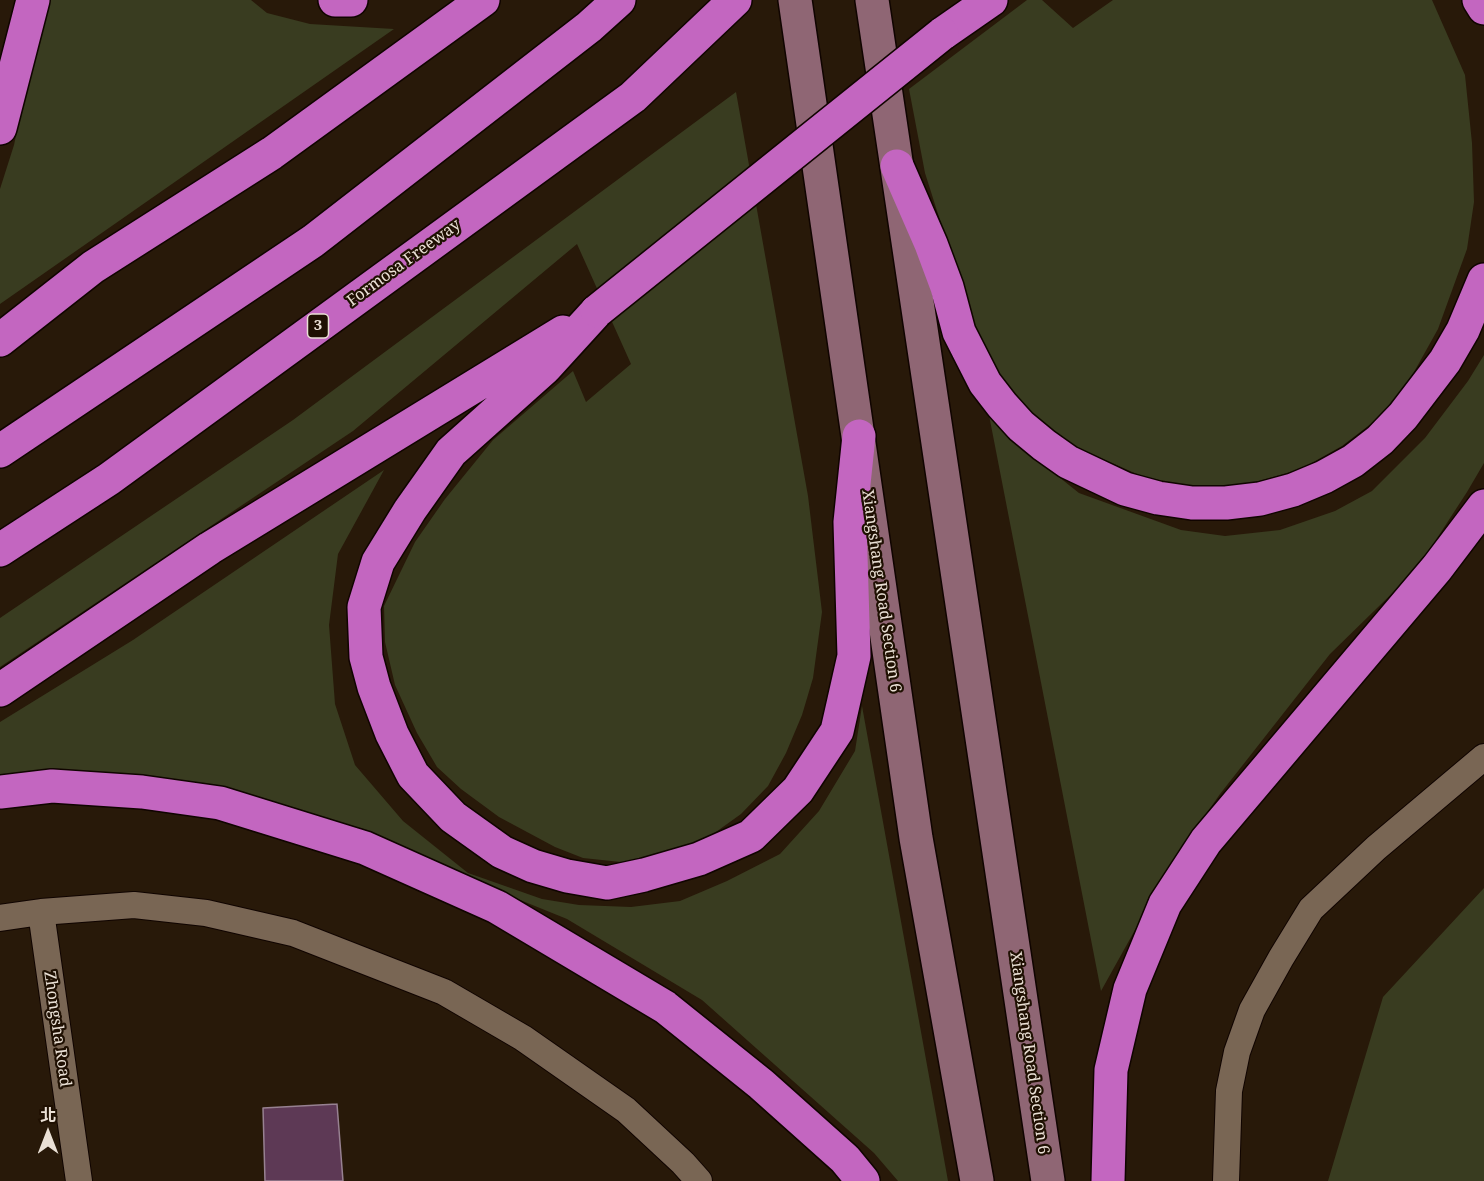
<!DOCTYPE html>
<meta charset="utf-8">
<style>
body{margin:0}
#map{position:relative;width:1484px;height:1181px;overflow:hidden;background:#281909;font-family:"Noto Serif","Noto Sans TC",serif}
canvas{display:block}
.north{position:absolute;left:18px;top:1103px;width:60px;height:60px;-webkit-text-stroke:4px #1f1002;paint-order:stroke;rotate:0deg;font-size:16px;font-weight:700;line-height:24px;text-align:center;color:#eae0d5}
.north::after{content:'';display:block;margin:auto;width:21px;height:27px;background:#eae0d5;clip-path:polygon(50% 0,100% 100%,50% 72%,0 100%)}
</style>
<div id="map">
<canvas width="1484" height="1181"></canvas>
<div class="north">北</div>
</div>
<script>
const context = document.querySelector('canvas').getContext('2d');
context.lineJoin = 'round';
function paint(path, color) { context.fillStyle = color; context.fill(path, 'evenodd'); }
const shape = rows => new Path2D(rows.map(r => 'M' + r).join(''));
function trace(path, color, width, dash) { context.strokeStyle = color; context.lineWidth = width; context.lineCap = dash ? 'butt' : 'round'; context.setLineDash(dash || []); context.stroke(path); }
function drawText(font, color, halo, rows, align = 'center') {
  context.font = font + ' "Noto Serif",serif'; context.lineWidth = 4.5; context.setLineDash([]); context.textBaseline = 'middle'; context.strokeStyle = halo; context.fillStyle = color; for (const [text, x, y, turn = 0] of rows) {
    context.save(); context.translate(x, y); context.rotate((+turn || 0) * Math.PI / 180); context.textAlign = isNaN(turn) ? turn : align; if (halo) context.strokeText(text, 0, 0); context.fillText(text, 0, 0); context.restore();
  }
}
paint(shape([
 [45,0,251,0,267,13,310,24,394,29,0,304,0,189,14,145],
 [1027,0,1042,0,1073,28,1113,0,1432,0,1465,75,1472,143,1474,202,1467,249,1438,329,1409,381,1380,417,1342,446,1301,469,1238,487,1190,488,1139,475,1076,447,1033,418,1015,403,978,340,925,173,909,89],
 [736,92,808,496,822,612,813,678,802,715,786,753,768,786,741,814,702,842,630,863,583,858,555,847,499,817,461,789,437,767,417,733,395,685,385,642,384,606,415,542,445,499,493,440,573,371,586,402,631,364,577,244,353,431,0,667,0,618,293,420],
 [1484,355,1484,463,1467,492,1417,569,1330,654,1220,794,1149,896,1140,921,1101,991,988,410,1020,446,1079,493,1181,530,1225,536,1280,530,1335,511,1372,491,1425,438,1468,381],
 [384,470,338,554,329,625,335,704,355,765,403,821,468,873,542,899,579,905,631,907,680,901,727,881,780,854,819,811,855,751,862,706,948,1181,898,1181,874,1153,702,1000,567,919,451,872,363,829,270,803,0,778,0,722,133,640],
 [1484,888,1484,1181,1328,1181,1383,997]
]), '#393c20');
const building = shape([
 [337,1104,343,1181,265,1181,263,1108,337,1104]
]);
paint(building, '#5d3955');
trace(building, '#978191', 1.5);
const minor = shape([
 [41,912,79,1181],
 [0,918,41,912,134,905,206,913,293,933,444,992,523,1038,626,1110,683,1163,699,1181],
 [1226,1181,1229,1091,1237,1052,1252,1010,1281,958,1311,909,1376,848,1484,757]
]);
const secondary = shape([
 [795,0,916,838,977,1181],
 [872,0,1048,1181]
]);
const motorway = shape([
 [335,0,351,0],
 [1479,0,1484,8],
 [942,34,991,0],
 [0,128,33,0],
 [897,166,931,244,947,287,959,332,985,383,1002,405,1021,426,1044,445,1068,462,1125,489,1158,498,1192,503,1226,503,1260,499,1293,490,1324,477,1353,461,1380,440,1403,416,1445,361,1463,330,1484,280],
 [597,311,545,368,451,452,410,510,378,562,364,607,366,657,374,687,392,734,413,775,453,817,502,852,533,866,567,876,607,883,644,875,699,859,751,836,798,790,837,731,854,656,850,522,859,436],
 [0,340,93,267,272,153,483,0],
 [0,451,313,241,589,27,619,0],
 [0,550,109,479,633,97,735,0],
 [0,690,210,548,563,332],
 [0,792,52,786,142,792,220,803,365,848,497,907,665,1007,761,1084,845,1159,863,1181],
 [1108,1181,1111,1070,1130,989,1165,904,1206,841,1437,568,1484,506]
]);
trace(minor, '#100400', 28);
trace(secondary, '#100400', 36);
trace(motorway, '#100400', 36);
trace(minor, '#796654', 26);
trace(secondary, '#8f6674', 33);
trace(motorway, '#c366c0', 33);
const motorwayBridge = shape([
 [597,311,942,34]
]);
trace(motorwayBridge, '#100400', 36, []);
trace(motorwayBridge, '#c366c0', 33);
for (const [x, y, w] of [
 [318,326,21]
]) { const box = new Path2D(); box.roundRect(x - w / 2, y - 12, w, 24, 4.5); context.fillStyle = '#1f1002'; context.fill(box); trace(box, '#eae0d5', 1.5); }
drawText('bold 15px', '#eae0d5', null, [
 ["3",318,326]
]);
drawText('16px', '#eae0d5', '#1f1002', [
 ["Formosa Freeway",404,263,-36],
 ["Xiangshang Road Section 6",881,591,82],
 ["Zhongsha Road",57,1029,82],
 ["Xiangshang Road Section 6",1029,1053,82]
]);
</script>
